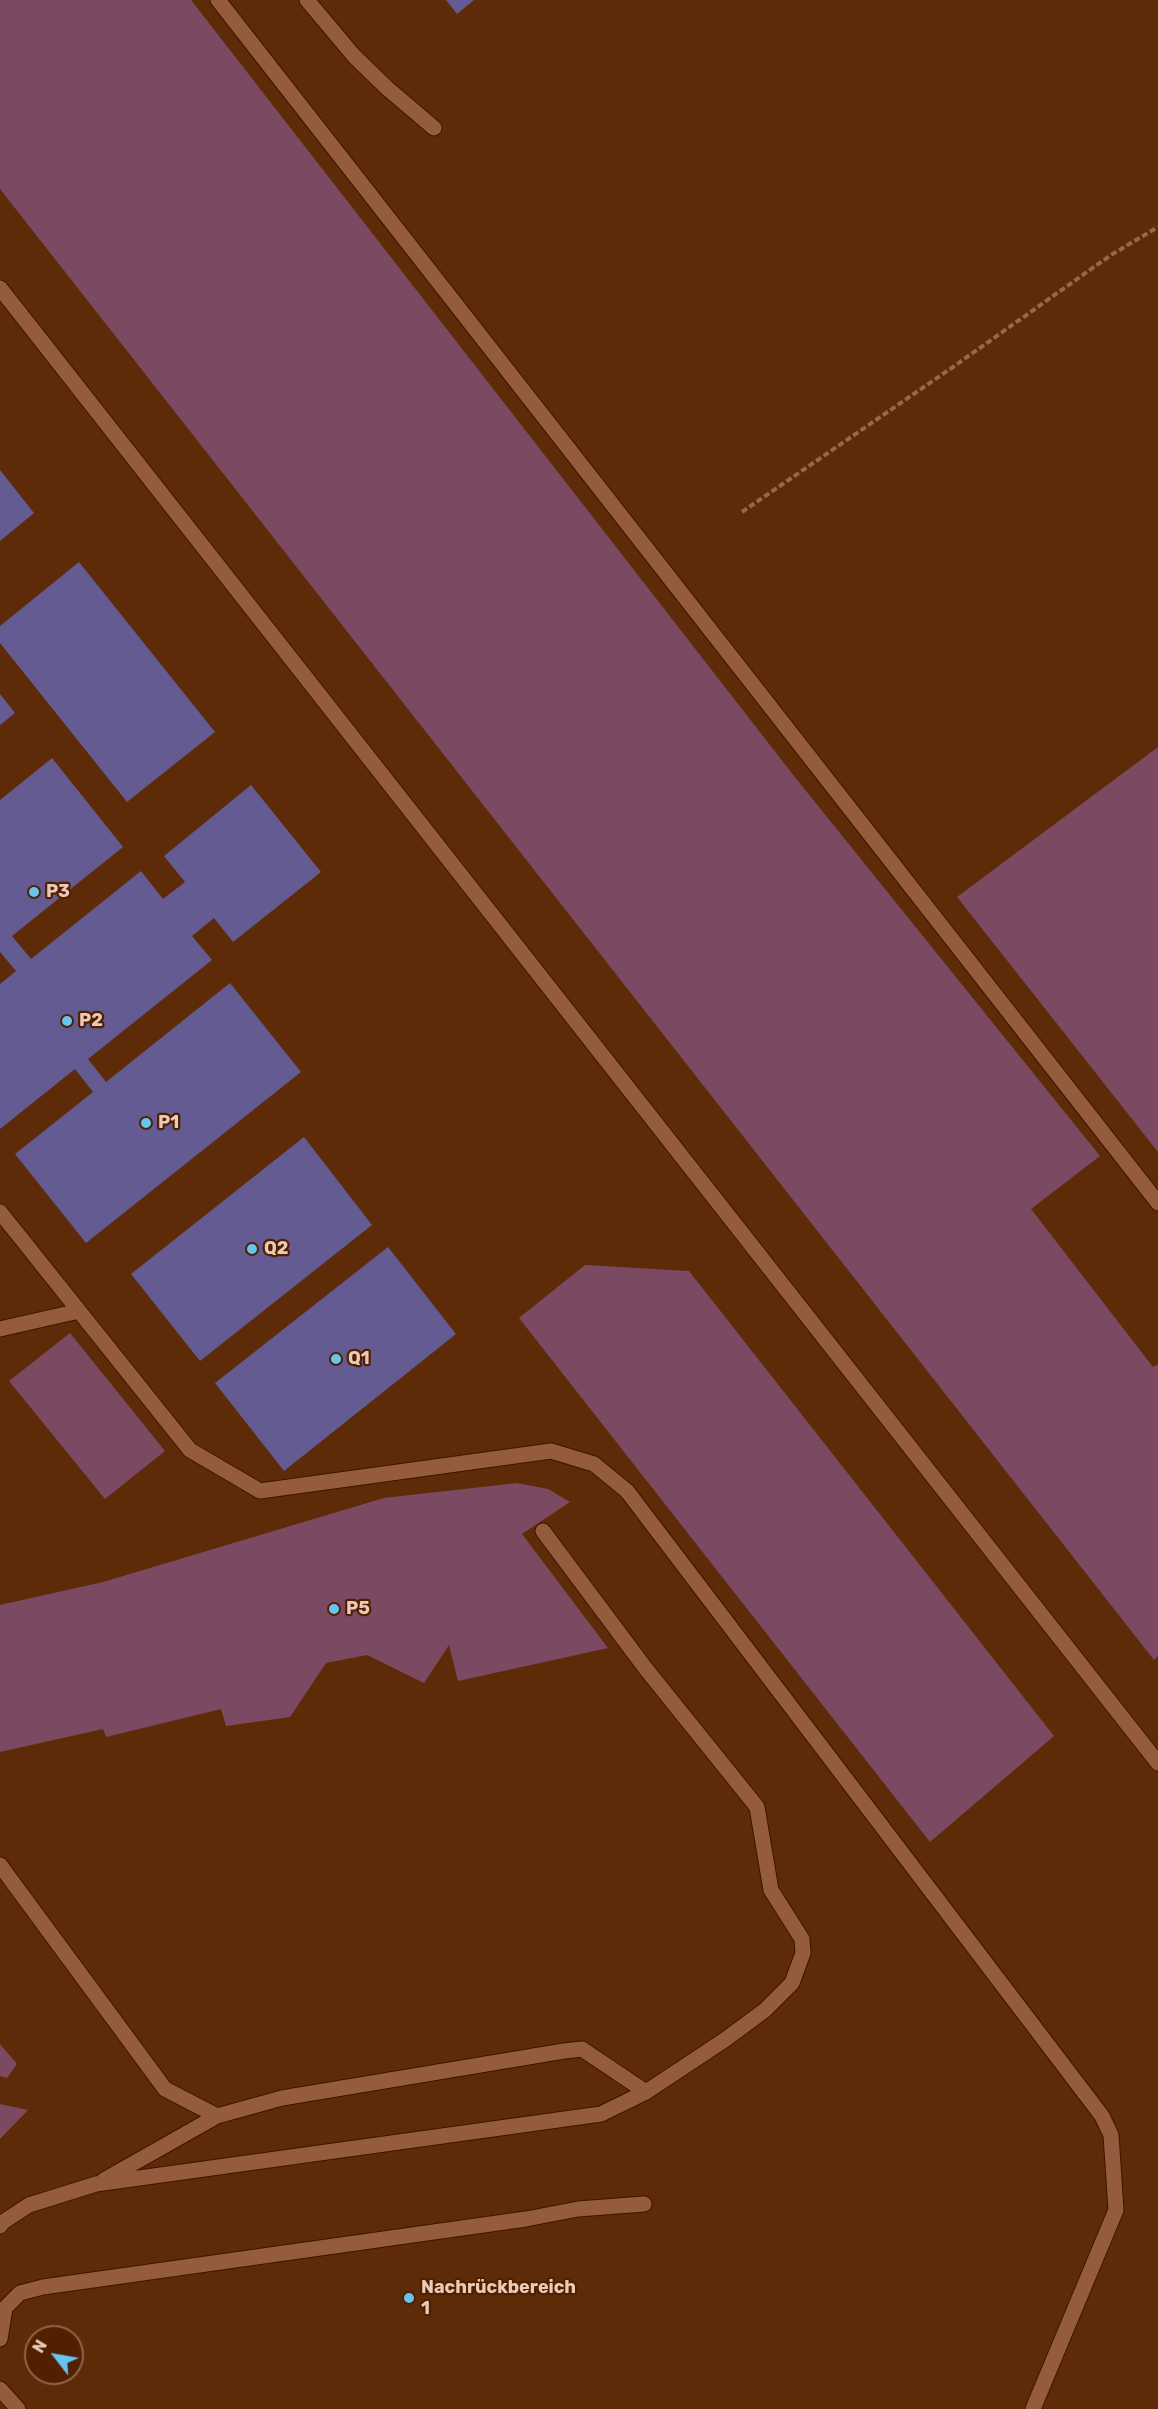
<!DOCTYPE html>
<meta charset="utf-8">
<style>
body{margin:0}
#map{position:relative;width:1158px;height:2409px;overflow:hidden;background:#5e2b08;font-family:Rubik,sans-serif}
canvas{display:block}
.north{position:absolute;left:24px;top:2325px;width:60px;height:60px;box-sizing:border-box;background:#522000;border:2px solid #8f644a;border-radius:50%;rotate:301deg;font-size:16px;font-weight:700;line-height:24px;text-align:center;color:#eacab9}
.north::after{content:'';display:block;margin:auto;width:21px;height:27px;background:#66c4ef;clip-path:polygon(50% 0,100% 100%,50% 72%,0 100%)}
</style>
<div id="map">
<canvas width="1158" height="2409"></canvas>
<div class="north">N</div>
</div>
<script>
const context = document.querySelector('canvas').getContext('2d');
context.lineJoin = 'round';
function paint(path, color) { context.fillStyle = color; context.fill(path, 'evenodd'); }
const shape = rows => new Path2D(rows.map(r => 'M' + r).join(''));
function trace(path, color, width, dash) { context.strokeStyle = color; context.lineWidth = width; context.lineCap = dash ? 'butt' : 'round'; context.setLineDash(dash || []); context.stroke(path); }
function drawText(font, color, halo, rows, align = 'center') {
  context.font = font + ' Rubik,sans-serif'; context.lineWidth = 4.5; context.setLineDash([]); context.textBaseline = 'middle'; context.strokeStyle = halo; context.fillStyle = color; for (const [text, x, y, turn = 0] of rows) {
    context.save(); context.translate(x, y); context.rotate((+turn || 0) * Math.PI / 180); context.textAlign = isNaN(turn) ? turn : align; if (halo) context.strokeText(text, 0, 0); context.fillText(text, 0, 0); context.restore();
  }
}
paint(shape([
 [0,0,191,0,794,776,1100,1156,1031,1209,1153,1367,1158,1364,1158,1656,1154,1660,0,189],
 [1158,747,1158,1152,957,897],
 [585,1265,689,1271,1054,1736,930,1842,519,1318],
 [70,1333,165,1451,105,1499,9,1381],
 [517,1483,548,1489,570,1502,522,1534,608,1648,458,1681,449,1645,424,1683,367,1655,326,1663,290,1717,226,1726,221,1709,106,1737,103,1729,0,1752,0,1605,103,1582,384,1498],
 [0,2044,17,2064,7,2078,0,2076],
 [0,2104,28,2110,0,2139]
]), '#7c4962');
paint(shape([
 [446,0,474,0,457,14],
 [0,470,34,513,0,541],
 [79,562,215,732,127,802,0,643,0,626],
 [0,694,15,713,0,725],
 [52,758,123,847,12,936,31,959,141,871,163,899,185,882,164,856,251,785,321,872,233,942,214,918,192,936,212,960,88,1059,106,1082,230,983,301,1072,86,1243,15,1154,93,1092,75,1069,0,1129,0,984,16,971,0,952,0,800],
 [304,1137,372,1225,200,1361,131,1274],
 [388,1247,456,1334,284,1471,215,1383]
]), '#635b92');
const service = shape([
 [218,0,1158,1203],
 [307,0,354,56,387,88,434,128],
 [0,288,1158,1763],
 [0,1212,190,1450,260,1491,551,1451,594,1464,627,1491,1102,2116,1111,2135,1116,2210,1033,2409],
 [0,1329,79,1311],
 [0,1865,165,2089,217,2116],
 [104,2180,217,2116,282,2098,564,2051,582,2049,646,2092],
 [0,2226,3,2222,29,2205,96,2184,601,2114,646,2092,726,2039,765,2010,792,1983,803,1953,802,1939,771,1890,757,1807,646,1669,543,1531],
 [0,2339,5,2308,20,2293,43,2287,526,2219,578,2209,644,2204],
 [0,2389,18,2409]
]);
trace(service, '#3b1500', 17);
trace(shape([
 [742,512,953,367,1111,255,1158,227]
]), '#94684c', 4, [6, 3]);
trace(service, '#945c3c', 15);
for (const [x, y, r, color] of [
 [34,892,6,"#66c4ef"],
 [67,1021,6,"#66c4ef"],
 [146,1123,6,"#66c4ef"],
 [252,1249,6,"#66c4ef"],
 [336,1359,6,"#66c4ef"],
 [334,1609,6,"#66c4ef"],
 [409,2298,6,"#66c4ef"]
]) { const dot = new Path2D(); dot.arc(x, y, r, 0, 2 * Math.PI); context.fillStyle = color; context.fill(dot); trace(dot, '#522000', 2); }
drawText('bold 18px', '#eacab9', '#522000', [
 ["P3",46,892],
 ["P2",79,1021],
 ["P1",158,1123],
 ["Q2",264,1249],
 ["Q1",348,1359],
 ["P5",346,1609],
 ["Nachrückbereich",421,2288],
 ["1",421,2309]
], 'left');
</script>
